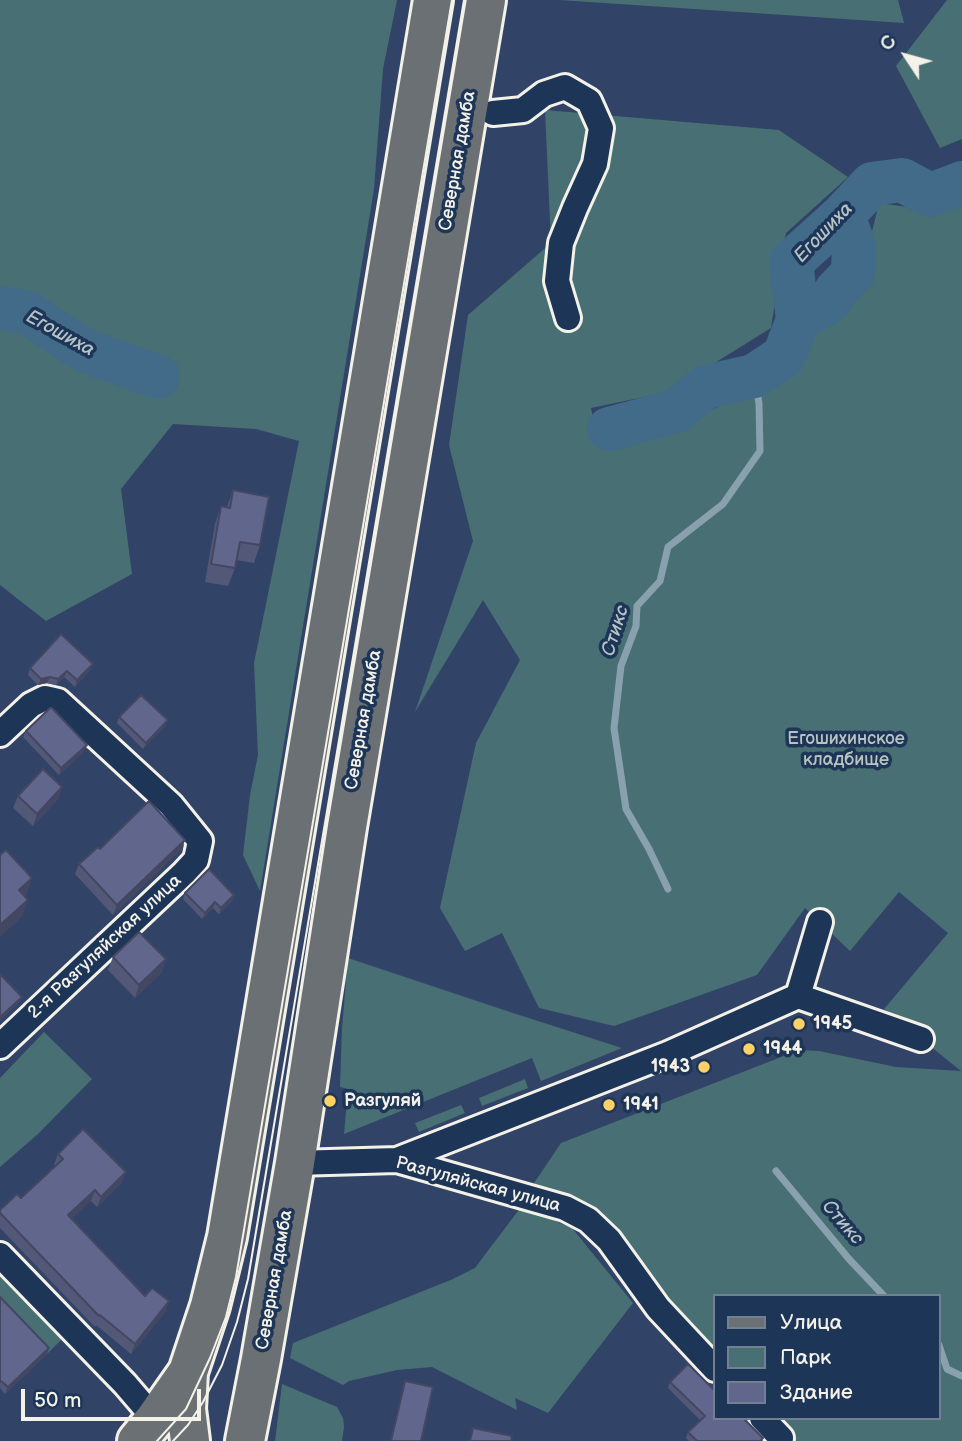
<!DOCTYPE html>
<meta charset="utf-8">
<style>
body{margin:0}
#map{position:relative;width:962px;height:1441px;overflow:hidden;background:#314467;font-family:"Balsamiq Sans",sans-serif}
canvas{display:block}
.legend{position:absolute;left:713px;top:1294px;width:228px;height:126px;box-sizing:border-box;background:#1d3557;border:2px solid #738091;margin:0;padding:9px 12px;list-style:none;font-size:21px;color:#f4f1e8}
.legend li{display:flex;align-items:center;gap:14px;height:35px}
.legend b{width:35px;border:2px solid #738091}
.north{position:absolute;left:871px;top:21px;width:70px;height:70px;-webkit-text-stroke:5px #1d3557;paint-order:stroke;rotate:306deg;font-size:19px;font-weight:700;line-height:28px;text-align:center;color:#f4f1e8}
.north::after{content:'';display:block;margin:auto;width:24px;height:32px;background:#f4f1e8;clip-path:polygon(50% 0,100% 100%,50% 72%,0 100%)}
.scale{position:absolute;left:21px;top:1389px;width:180px;height:32px;box-sizing:border-box;border:4px solid #f4f1e8;border-top:0;padding-left:9px;font-size:21px;line-height:24px;white-space:nowrap;color:#f4f1e8;-webkit-text-stroke:5px #1d3557;paint-order:stroke}
</style>
<div id="map">
<canvas width="962" height="1441"></canvas>
<ul class="legend">
<li><b style="height:9px;background:#6a7074"></b>Улица</li>
<li><b style="height:19px;background:#486f73"></b>Парк</li>
<li><b style="height:19px;background:#61668c"></b>Здание</li>
</ul>
<div class="north">С</div>
<div class="scale">50 m</div>
</div>
<script>
const context = document.querySelector('canvas').getContext('2d');
context.lineJoin = 'round';
function paint(path, color) { context.fillStyle = color; context.fill(path, 'evenodd'); }
const shape = rows => new Path2D(rows.map(r => 'M' + r).join(''));
function trace(path, color, width, dash) { context.strokeStyle = color; context.lineWidth = width; context.lineCap = dash ? 'butt' : 'round'; context.setLineDash(dash || []); context.stroke(path); }
function drawText(font, color, halo, rows, align = 'center') {
  context.font = font + ' "Balsamiq Sans",sans-serif'; context.lineWidth = 7; context.setLineDash([]); context.textBaseline = 'middle'; context.strokeStyle = halo; context.fillStyle = color; for (const [text, x, y, turn = 0] of rows) {
    context.save(); context.translate(x, y); context.rotate((+turn || 0) * Math.PI / 180); context.textAlign = isNaN(turn) ? turn : align; if (halo) context.strokeText(text, 0, 0); context.fillText(text, 0, 0); context.restore();
  }
}
paint(shape([
 [0,0,397,0,383,69,374,189,260,891,243,855,250,795,258,755,254,663,299,441,256,429,173,424,121,489,132,574,46,621,0,585],
 [559,0,898,0,904,23],
 [947,0,962,0,962,139,940,148,896,66],
 [545,110,779,130,848,177,786,233,771,328,668,392,591,408,598,445,664,432,761,387,794,361,820,319,847,300,864,264,879,203,943,212,962,199,962,1441,788,1441,770,1418,939,1418,939,1296,715,1296,715,1361,629,1260,528,1192,561,1143,799,1050,819,1051,896,1067,961,1071,884,1009,948,933,899,892,850,951,805,908,757,975,614,1026,539,1008,502,933,465,951,440,908,476,743,520,660,483,600,415,712,473,541,449,445,468,315,551,243],
 [348,958,513,1013,622,1048,541,1081,532,1058,344,1134,348,1089,340,1087,342,1028],
 [44,1032,92,1079,38,1134,0,1167,0,1078],
 [525,1079,528,1088,482,1106,479,1098],
 [461,1105,465,1113,419,1132,415,1123],
 [521,1207,572,1228,633,1303,548,1413,515,1398,517,1410,432,1367,397,1370,349,1381,343,1385,290,1358,293,1343,453,1279,475,1268],
 [0,1268,64,1337,47,1354,0,1305],
 [282,1384,337,1407,343,1418,344,1427,342,1441,275,1441]
]), '#486f73');
trace(shape([
 [668,889,649,849,626,809,614,728,621,666,636,626,637,606,660,581,668,547,723,504,760,451,759,403,754,376],
 [776,1171,849,1259,884,1296],
 [939,1345,947,1369,962,1376]
]), '#89a1ae', 7);
trace(shape([
 [0,308,28,313,84,350,158,377],
 [798,320,830,301,836,291,853,273,854,246,843,215],
 [609,429,676,411,706,387,754,376,784,356,798,320,791,262,843,215,872,184,902,180,930,195,962,183]
]), '#416b88', 44);
const street = shape([
 [493,113,523,110,544,94,565,87,589,101,601,128,595,164,575,208,561,243,557,281,568,318],
 [0,734,31,705,45,698,58,701,171,805,200,841,196,860,184,873,0,1046],
 [820,922,798,996,921,1039],
 [397,1160,668,1054,798,996],
 [295,1163,397,1160,565,1208,588,1220,609,1240,658,1308,715,1369],
 [0,1255,125,1384,155,1419],
 [762,1418,781,1438]
]);
const primary = shape([
 [137,1441,155,1419,188,1372],
 [190,1441,186,1409,188,1372,210,1306,227,1237,433,0],
 [245,1441,261,1359,295,1163,347,827,486,0]
]);
trace(street, '#f4f1e8', 30);
trace(primary, '#f4f1e8', 44);
trace(street, '#1d3557', 24);
trace(primary, '#6a7074', 38);
trace(shape([
 [157,1441,186,1409,210,1358,226,1317,236,1277,452,0],
 [173,1441,188,1425,203,1402,222,1365,237,1322,248,1279,464,0]
]), '#f4f1e8', 2);
paint(shape([
 [233,490,260,545,254,563,236,560,235,568,228,586,205,582,215,524,221,506,227,507],
 [30,668,90,670,75,687,64,677,56,685,47,683,38,685,28,675],
 [119,717,168,720,165,726,143,749,117,723],
 [26,731,84,751,59,775,23,737],
 [62,787,58,799,33,826,13,808,18,796],
 [100,849,182,849,113,915,75,874,79,864],
 [185,893,234,895,232,901,219,914,213,908,202,919,183,899],
 [113,957,162,972,135,998,108,970],
 [58,1154,126,1172,122,1182,97,1207,91,1201,72,1218,145,1296,169,1301,165,1312,131,1354,96,1325,95,1327,0,1228,0,1210,21,1198,56,1166,54,1165],
 [0,1297,47,1354,5,1394,0,1388],
 [405,1381,421,1441,391,1441],
 [670,1382,762,1441,689,1441,686,1438,688,1432,700,1420,668,1388]
]), '#535878');
paint(shape([
 [93,664,90,670,75,687,77,680],
 [67,671,64,677,56,685,58,679],
 [50,677,47,683,38,685,41,679],
 [168,720,165,726,143,749,146,743],
 [87,745,84,751,59,775,61,768],
 [62,787,58,799,33,826,37,814],
 [185,840,182,849,113,915,117,905],
 [32,878,26,896,13,908,19,890],
 [234,895,232,901,219,914,221,908],
 [28,900,22,917,0,937,0,925],
 [215,902,213,908,202,919,205,913],
 [166,959,162,972,135,998,139,985],
 [22,997,19,1003,0,1021,0,1017],
 [126,1172,122,1182,97,1207,101,1197],
 [95,1190,91,1201,65,1225,68,1215],
 [169,1301,165,1312,131,1354,135,1344],
 [49,1348,47,1354,5,1394,8,1387]
]), '#444762');
const building = shape([
 [233,490,269,497,260,545,240,542,235,568,211,564,221,506,230,508,233,490],
 [61,634,93,664,77,680,67,671,58,679,50,677,41,679,30,668,61,634],
 [141,695,168,720,146,743,119,717,141,695],
 [50,708,52,708,87,745,61,768,26,731,50,708],
 [43,769,62,787,37,814,18,796,43,769],
 [149,801,185,840,117,905,79,864,98,847,100,849,149,801],
 [6,850,32,878,19,890,28,900,0,925,0,855,6,850],
 [209,869,234,895,221,908,215,902,205,913,185,893,209,869],
 [139,932,166,959,139,985,113,957,139,932],
 [0,974,22,997,0,1017,0,974],
 [83,1129,126,1172,101,1197,95,1190,68,1215,145,1296,152,1288,169,1301,135,1344,100,1315,99,1316,0,1213,0,1210,17,1194,21,1198,63,1159,58,1154,83,1129],
 [0,1297,49,1348,8,1387,1,1381,0,1382,0,1297],
 [688,1364,715,1391,715,1418,743,1418,763,1438,760,1441,697,1441,688,1432,705,1416,670,1382,688,1364],
 [405,1381,433,1387,421,1441,391,1441,405,1381],
 [473,1428,512,1436,511,1441,470,1441,473,1428]
]);
paint(building, '#61668c');
trace(building, '#444762', 2);
for (const [x, y, r, color] of [
 [799,1024,7,"#ffd166"],
 [749,1049,7,"#ffd166"],
 [704,1067,7,"#ffd166"],
 [330,1101,7,"#ffd166"],
 [609,1105,7,"#ffd166"]
]) { const dot = new Path2D(); dot.arc(x, y, r, 0, 2 * Math.PI); context.fillStyle = color; context.fill(dot); trace(dot, '#1d3557', 2.5); }
drawText('18px', '#f4f1e8', '#1d3557', [
 ["Северная дамба",458,161,-80],
 ["Северная дамба",364,720,-80],
 ["2-я Разгуляйская улица",105,947,-43],
 ["Разгуляйская улица",478,1185,15],
 ["Северная дамба",275,1280,-80]
]);
drawText('18px', '#b8c4bf', '#1d3557', [
 ["Егошихинское",846,739],
 ["кладбище",846,760]
]);
drawText('bold 18px', '#f4f1e8', '#1d3557', [
 ["1945",813,1024],
 ["1944",763,1049],
 ["1943",690,1067,"right"],
 ["Разгуляй",344,1101],
 ["1941",623,1105]
], 'left');
drawText('italic 19px', '#b5c2c6', '#1d3557', [
 ["Егошиха",824,233,-46],
 ["Егошиха",60,334,29],
 ["Стикс",616,631,-73],
 ["Стикс",842,1223,49]
]);
</script>
